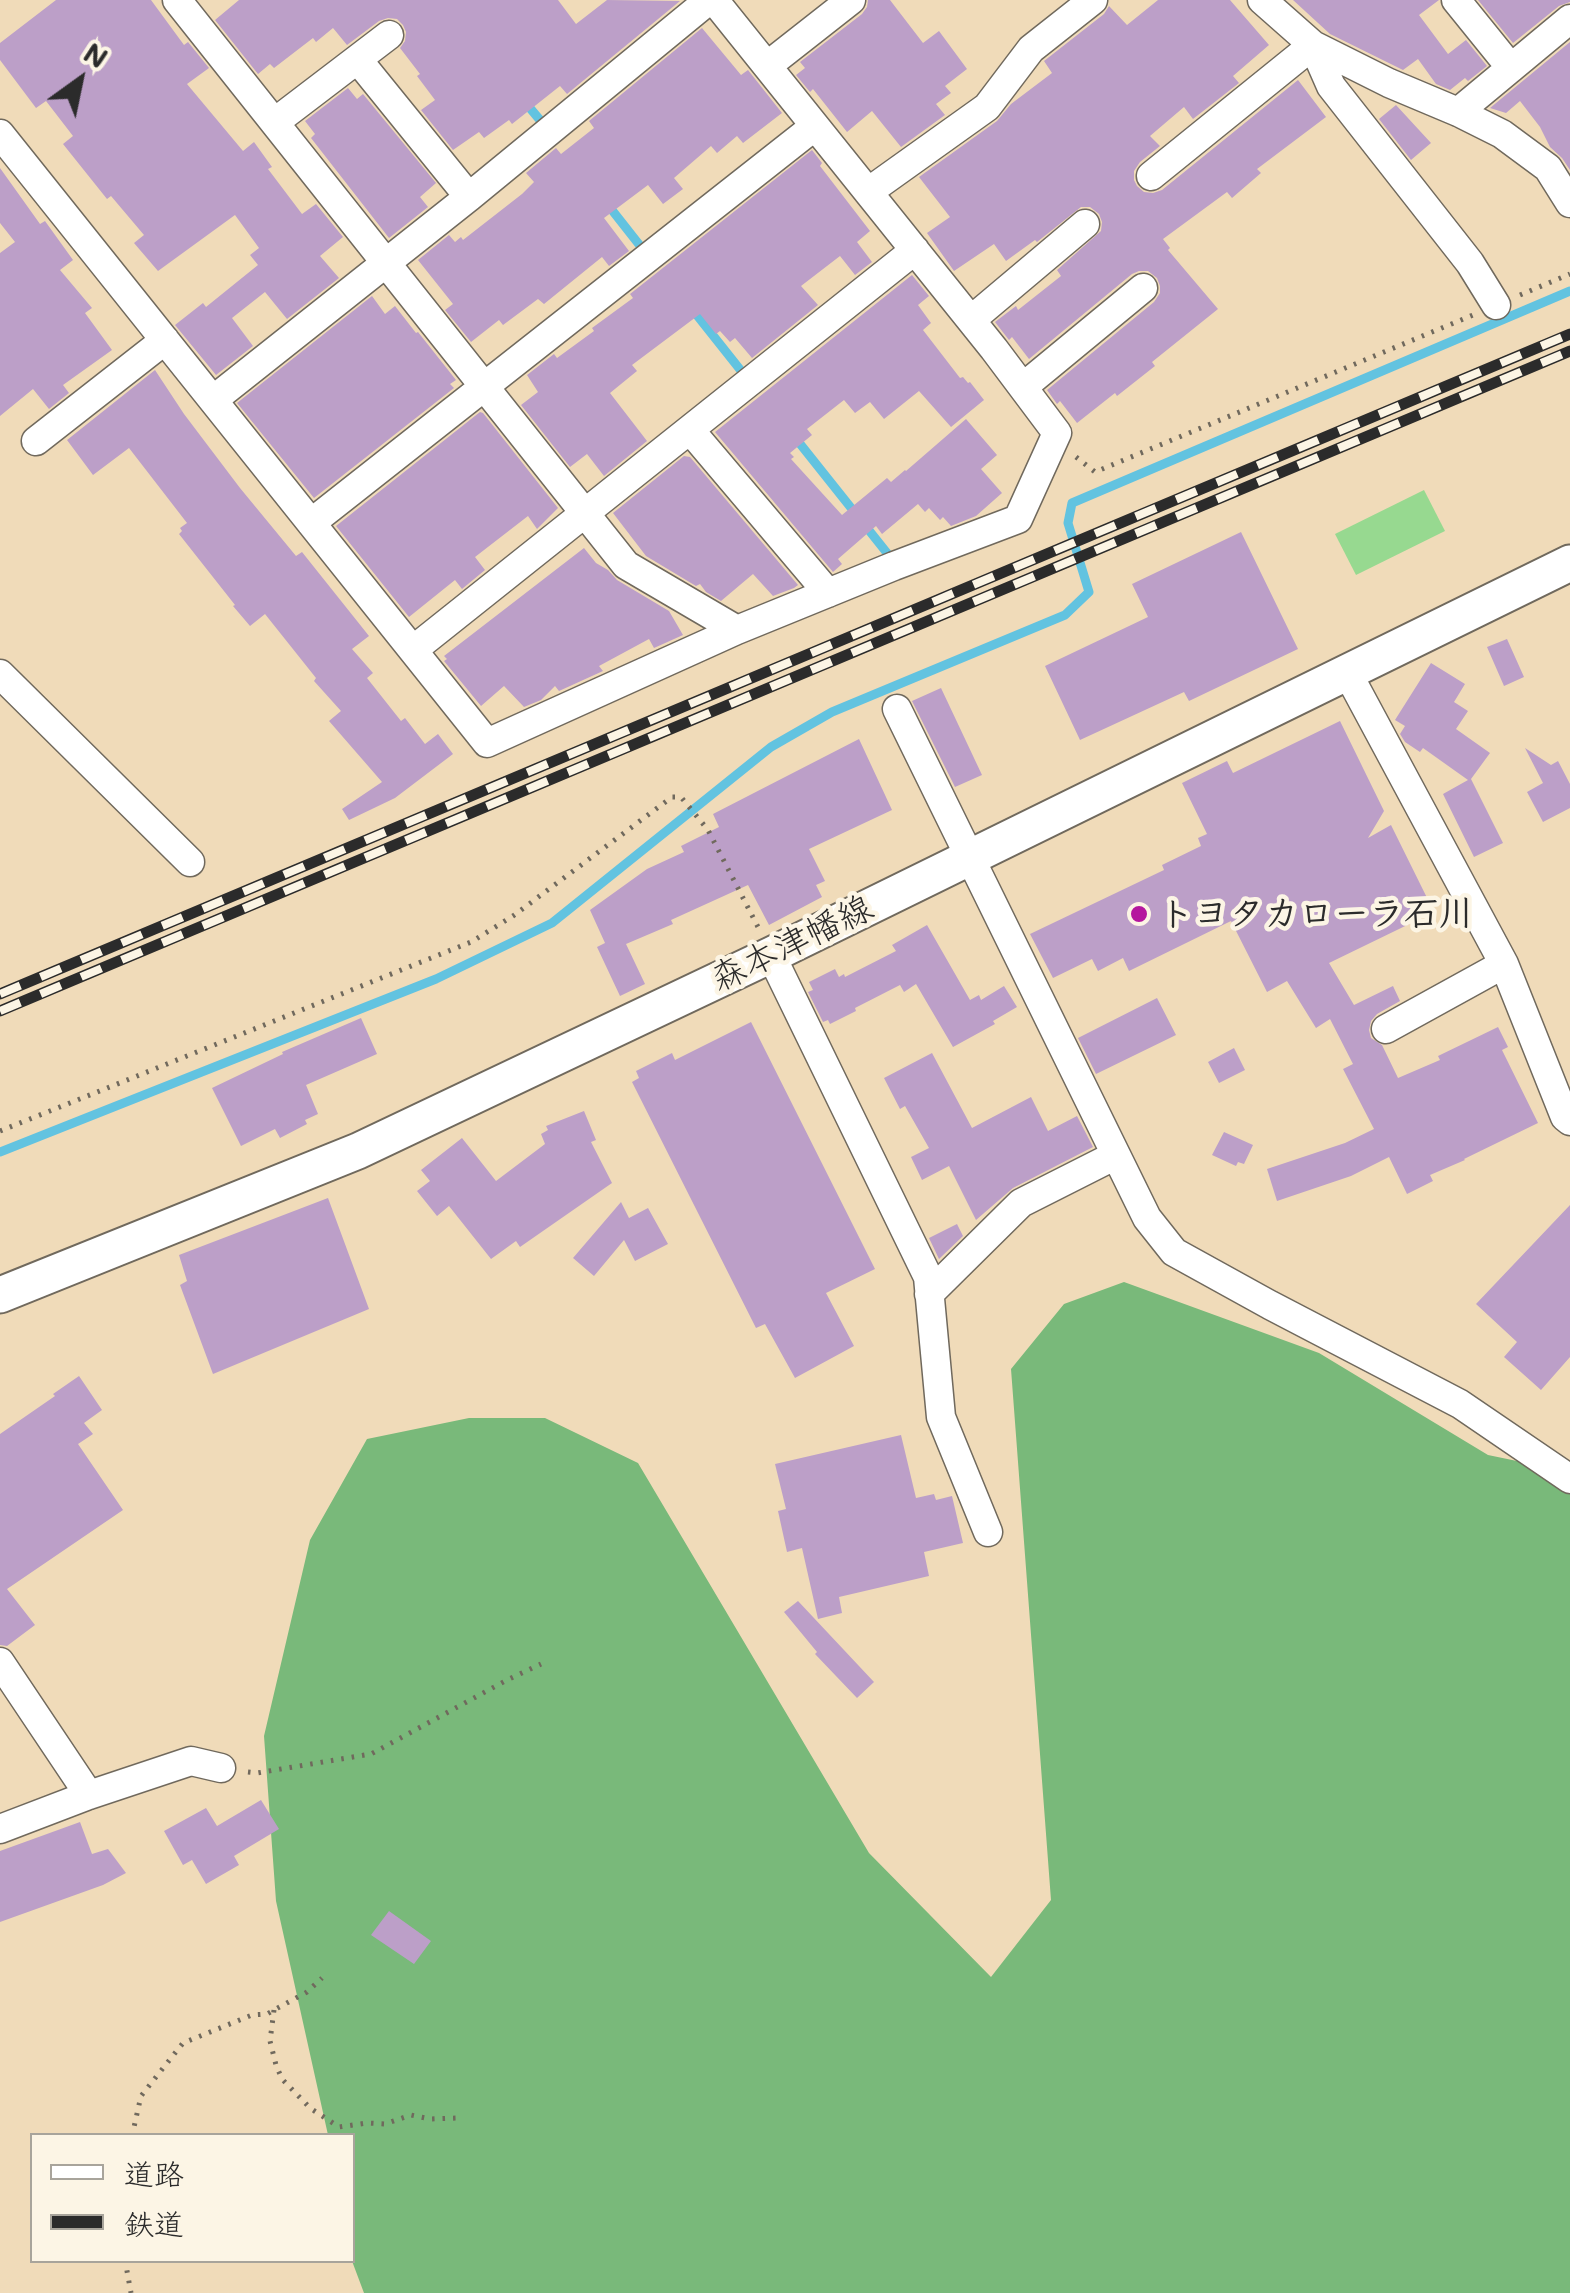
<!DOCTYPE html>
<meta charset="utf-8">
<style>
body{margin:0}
#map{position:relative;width:1570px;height:2293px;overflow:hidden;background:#f0dbb9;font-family:Mali,"Klee One",sans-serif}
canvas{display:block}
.legend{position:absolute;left:30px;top:2133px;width:325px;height:130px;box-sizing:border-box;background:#fcf5e5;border:2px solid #a8a49b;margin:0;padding:12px 18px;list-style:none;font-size:30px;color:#2b2b2b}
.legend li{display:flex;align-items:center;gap:20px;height:50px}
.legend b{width:50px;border:2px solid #a8a49b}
.north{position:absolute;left:30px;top:30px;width:100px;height:100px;-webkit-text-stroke:8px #fcf5e5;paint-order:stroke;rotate:33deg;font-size:28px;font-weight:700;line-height:40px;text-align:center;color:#2b2b2b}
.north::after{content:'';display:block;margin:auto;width:35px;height:45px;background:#2b2b2b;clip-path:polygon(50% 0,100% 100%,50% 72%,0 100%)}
</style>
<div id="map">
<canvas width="1570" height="2293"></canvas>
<ul class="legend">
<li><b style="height:12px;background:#fff"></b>道路</li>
<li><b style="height:12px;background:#2b2b2b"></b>鉄道</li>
</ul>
<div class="north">N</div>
</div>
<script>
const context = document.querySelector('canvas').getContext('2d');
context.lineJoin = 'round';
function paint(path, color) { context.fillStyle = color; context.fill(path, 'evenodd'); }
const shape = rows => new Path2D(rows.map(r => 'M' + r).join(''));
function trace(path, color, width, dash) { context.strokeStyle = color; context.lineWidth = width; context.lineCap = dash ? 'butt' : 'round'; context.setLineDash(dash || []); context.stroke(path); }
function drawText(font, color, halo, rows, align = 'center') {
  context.font = font + ' Mali,"Klee One",sans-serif'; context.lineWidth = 9; context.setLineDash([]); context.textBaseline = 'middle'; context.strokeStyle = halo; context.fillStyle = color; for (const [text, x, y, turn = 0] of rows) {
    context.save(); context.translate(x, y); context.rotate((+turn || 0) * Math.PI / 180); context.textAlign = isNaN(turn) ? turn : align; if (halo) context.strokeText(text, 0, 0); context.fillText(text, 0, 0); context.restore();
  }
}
paint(shape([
 [1424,490,1445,531,1356,575,1335,534]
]), '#97d990');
paint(shape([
 [1124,1282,1319,1353,1488,1455,1570,1472,1570,2293,364,2293,352,2261,352,2136,328,2135,276,1901,264,1736,310,1540,367,1439,469,1418,545,1418,638,1463,869,1853,991,1977,1051,1900,1011,1369,1064,1304]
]), '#79b97a');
trace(shape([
 [524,101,545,126],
 [608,205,645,252],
 [692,309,746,377],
 [793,435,891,558],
 [0,1152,436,979,552,923,771,747,832,712,1065,615,1089,592,1068,523,1072,503,1570,291]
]), '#62c3e0', 9);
paint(shape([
 [56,0,151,0,184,45,188,42,209,68,187,84,243,151,254,142,272,167,268,169,302,214,316,204,343,237,320,256,339,278,287,319,265,292,232,318,253,346,216,375,175,325,203,303,206,307,258,265,250,255,259,248,235,215,158,271,134,243,144,235,111,196,107,199,63,144,73,136,46,101,36,108,0,60,0,43],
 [239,0,558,0,576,24,607,0,680,1,567,94,560,86,512,124,509,120,484,138,479,132,453,150,421,110,435,100,417,76,420,74,400,48,405,41,406,32,403,25,397,19,388,18,379,21,347,45,333,28,316,42,313,38,274,68,270,64,258,74,215,20],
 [868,0,890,0,923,43,939,31,967,69,945,86,951,93,936,104,945,115,901,147,872,111,847,132,813,89,810,92,796,75,805,68,800,62,862,14,867,7],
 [1158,0,1230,0,1269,45,1233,76,1239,83,1193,119,1184,107,1150,136,1160,146,1140,162,1134,171,1134,180,1137,186,1144,192,1153,193,1162,190,1298,80,1326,117,1257,169,1261,173,1232,198,1227,192,1163,239,1170,248,1168,250,1218,309,1152,362,1155,366,1117,396,1115,393,1077,423,1060,401,1057,404,1047,390,1154,302,1160,293,1160,286,1157,278,1148,271,1139,271,1132,274,1029,359,1012,337,1009,340,995,322,1016,306,1018,310,1061,276,1057,270,1101,231,1102,222,1099,214,1090,207,1081,207,1037,242,1035,240,1006,261,994,244,954,271,927,233,950,217,919,177,997,121,1011,104,1052,73,1044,61,1104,14,1109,6,1127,25],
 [1293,0,1439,0,1419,15,1448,54,1466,40,1487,66,1468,81,1465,78,1450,90,1436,84,1418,59,1403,70,1330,34],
 [1478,0,1570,0,1570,2,1559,6,1513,43],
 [702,28,741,75,748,70,782,113,743,143,737,136,717,153,711,146,674,178,683,189,663,204,648,185,604,218,629,251,609,266,602,257,544,304,538,299,503,325,499,320,471,342,445,310,453,304,418,260,449,235,455,242,461,237,463,240,522,194,534,182,526,173,556,148,561,154,594,128,589,121],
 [1570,42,1570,170,1562,158,1550,147,1540,127,1520,101,1506,113,1490,108],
 [348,88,357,99,363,94,436,183,420,197,428,207,389,238,311,138,315,134,305,121],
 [1396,105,1431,143,1411,160,1379,119],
 [812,150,822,163,820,166,870,231,857,242,872,262,855,275,840,256,801,286,818,305,752,358,735,338,730,342,720,331,716,334,700,314,632,365,637,371,610,393,647,441,604,476,587,454,570,467,521,405,538,392,527,375,554,354,557,358,594,331,592,328,633,298,630,294],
 [0,168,40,224,45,221,73,260,60,270,92,308,85,313,112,350,63,385,69,393,49,409,33,389,0,416,0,253,15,242,0,223],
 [912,275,929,296,918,305,931,323,923,330,960,378,963,377,968,383,970,382,984,400,951,427,919,391,884,419,870,402,855,413,844,400,807,429,812,435,790,453,794,457,791,459,842,515,887,478,891,482,905,470,906,471,966,419,997,455,981,469,1002,493,976,516,951,526,943,517,940,520,929,508,925,512,918,504,882,534,876,526,838,559,842,564,833,572,715,432],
 [372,296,385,314,395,306,416,333,418,332,456,380,450,384,454,388,314,498,237,403],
 [155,370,184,414,240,488,296,556,302,552,369,636,352,649,373,673,367,678,401,721,405,718,425,744,438,734,453,754,395,798,349,820,342,809,382,782,329,721,341,711,314,681,316,678,265,614,250,626,233,606,235,605,179,534,182,531,180,528,187,523,129,448,93,475,67,440],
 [480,412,483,413,558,508,537,529,528,516,475,557,485,570,462,589,455,580,409,617,336,526],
 [684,456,690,457,798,585,794,588,773,596,753,574,721,601,706,592,700,584,696,586,646,556,613,513],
 [1241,532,1298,649,1189,701,1184,692,1080,740,1045,666,1148,617,1132,584],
 [584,548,596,563,608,570,617,580,669,611,683,635,654,648,649,639,599,666,603,671,559,691,555,686,541,700,524,707,504,686,481,706,444,661,447,659,444,656],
 [1507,639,1524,677,1504,686,1487,647],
 [1431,663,1465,684,1454,702,1468,711,1456,729,1490,753,1471,779,1503,843,1474,857,1443,794,1468,780,1423,748,1420,752,1405,742,1400,734,1405,726,1395,720],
 [941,688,982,775,955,787,912,701],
 [1340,721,1384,811,1368,838,1391,825,1434,912,1329,963,1354,1005,1393,986,1400,1001,1377,1014,1371,1021,1369,1030,1371,1038,1382,1045,1398,1078,1440,1060,1438,1056,1498,1027,1508,1047,1502,1050,1538,1123,1464,1159,1465,1160,1430,1175,1433,1181,1407,1194,1389,1157,1351,1176,1277,1201,1267,1169,1345,1143,1374,1129,1343,1069,1353,1064,1330,1019,1316,1028,1287,981,1267,992,1231,921,1129,971,1123,958,1098,971,1092,959,1053,978,1030,934,1164,870,1162,865,1201,846,1198,838,1207,834,1182,783,1227,761,1233,773],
 [859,739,892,810,809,849,825,881,816,885,822,897,769,925,748,885,671,920,673,924,626,944,645,984,620,996,597,947,605,943,590,910,647,869,684,852,681,846,719,827,713,814],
 [1525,748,1551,765,1558,761,1570,784,1570,808,1543,822,1527,792,1543,783],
 [927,925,970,1000,979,995,981,1000,1004,986,1017,1007,993,1021,995,1024,953,1047,916,984,904,992,900,985,855,1008,856,1011,830,1024,828,1020,823,1022,808,992,813,990,809,982,835,969,839,977,844,974,845,977,896,951,892,945],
 [1157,998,1176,1035,1096,1074,1078,1038],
 [361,1018,377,1054,306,1085,318,1114,305,1120,307,1124,280,1138,275,1129,241,1146,212,1088,283,1054,282,1052],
 [751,1022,875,1269,826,1293,854,1346,795,1378,765,1324,756,1328,632,1082,639,1078,636,1071,672,1053,675,1060],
 [1234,1048,1245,1070,1219,1083,1208,1062],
 [932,1053,972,1128,1031,1097,1048,1131,1077,1116,1093,1147,1013,1188,976,1220,949,1166,922,1180,911,1157,929,1148,905,1106,900,1109,884,1078],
 [584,1111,596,1140,591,1142,612,1183,520,1247,516,1241,491,1259,449,1206,437,1216,417,1191,430,1181,421,1170,462,1138,496,1181,545,1144,541,1134,548,1130,546,1126],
 [1224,1132,1253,1145,1244,1164,1238,1162,1236,1166,1212,1155],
 [328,1198,369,1309,213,1374,180,1285,187,1281,179,1255],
 [621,1202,629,1218,648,1208,668,1244,635,1261,624,1240,594,1276,573,1258],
 [1570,1205,1570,1357,1541,1390,1504,1357,1517,1342,1476,1304],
 [957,1224,963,1236,939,1259,929,1238],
 [79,1376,102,1410,84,1423,93,1434,78,1444,123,1510,7,1589,35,1625,7,1646,0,1645,0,1434,55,1396,53,1394],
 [901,1435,916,1498,934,1494,936,1500,952,1496,963,1543,924,1552,929,1576,839,1597,842,1613,818,1619,802,1548,787,1552,778,1511,786,1509,775,1464],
 [798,1601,874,1682,857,1698,815,1654,817,1652,784,1612],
 [261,1800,279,1829,234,1856,239,1865,206,1884,192,1860,183,1865,164,1831,206,1808,217,1826],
 [80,1822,92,1854,108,1849,126,1873,103,1885,0,1922,0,1851],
 [389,1911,431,1941,414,1964,371,1935]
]), '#bc9fc8');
const minor = shape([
 [177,0,626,565,737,630,894,566,1018,519,1057,433,994,349,714,0],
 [1262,0,1313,45,1389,83,1458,112,1502,134,1548,168,1570,203],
 [1456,0,1511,68],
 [358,60,469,197],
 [767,66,851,0],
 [1458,112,1570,19],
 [275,122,389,35],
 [0,134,487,743,737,630],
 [1151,176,1313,45,1331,86,1470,263,1496,305],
 [868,192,987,107,1031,49,1093,0],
 [971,320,1085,224],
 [1023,387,1143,288],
 [213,400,469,197,709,0],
 [690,430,828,593],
 [36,441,165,340],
 [311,523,815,126],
 [413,650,915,250],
 [1347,672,1504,964,1565,1117,1570,1121],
 [0,674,190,862],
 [897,709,1147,1218,1174,1252,1270,1305,1460,1404,1570,1479],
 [771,955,928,1277,941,1417,988,1532],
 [1386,1029,1504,964],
 [929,1294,1021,1203,1116,1155],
 [0,1662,89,1795],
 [0,1829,89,1795,191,1761,221,1768]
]);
const major = shape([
 [0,1295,358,1151,771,955,1570,563]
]);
trace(minor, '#70695d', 31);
trace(major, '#70695d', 39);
trace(shape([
 [1520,295,1570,274],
 [1076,457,1095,472,1473,315],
 [0,1131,471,942,513,916,672,797,681,797,708,830,758,927],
 [248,1772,257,1773,371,1754,507,1680,541,1664],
 [274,2010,270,2041,276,2065,282,2079,310,2108,339,2127,367,2123,385,2124,411,2115,430,2119,458,2118],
 [132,2136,141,2096,183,2043,252,2015,267,2014,274,2010,307,1992,322,1978],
 [125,2260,131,2293]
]), '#70695d', 5, [2.5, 8]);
trace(minor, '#fff', 28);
trace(major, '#fff', 35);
const rail = shape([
 [0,994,1570,334],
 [0,1011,1570,351]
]);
trace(rail, '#2b2b2b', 11);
trace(rail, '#fcf5e5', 8, [22]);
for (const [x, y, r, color] of [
 [1139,914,10,"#b5179e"]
]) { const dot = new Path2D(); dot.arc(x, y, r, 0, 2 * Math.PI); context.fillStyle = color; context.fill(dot); trace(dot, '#fcf5e5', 4); }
drawText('bold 35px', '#2b2b2b', '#fcf5e5', [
 ["トヨタカローラ石川",1159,914]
], 'left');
drawText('35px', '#2b2b2b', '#fcf5e5', [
 ["森本津幡線",792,944,-26]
]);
</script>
